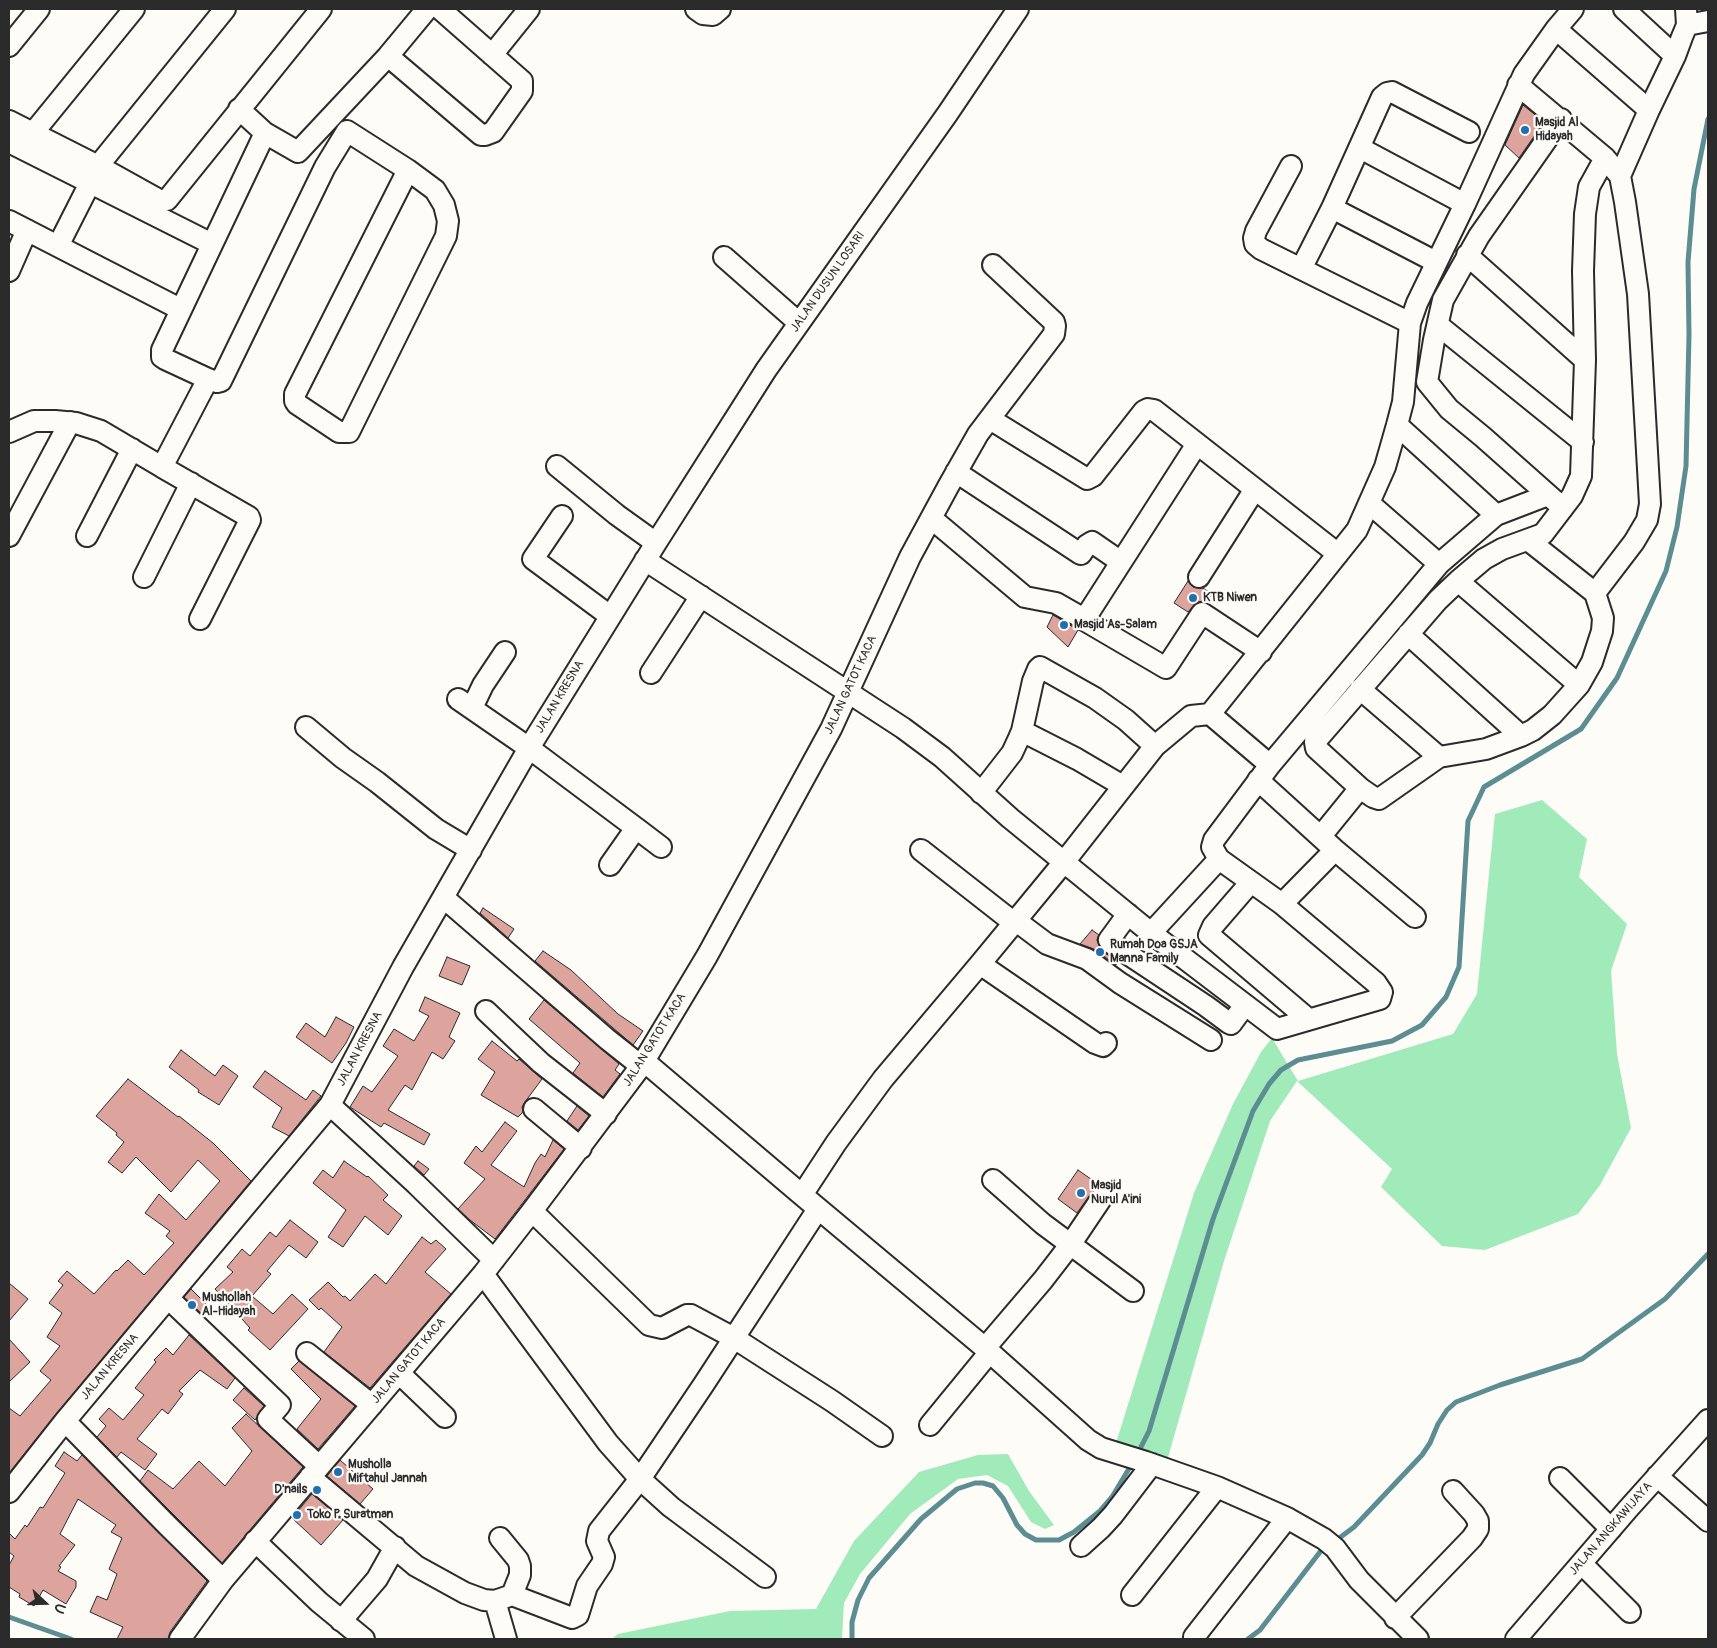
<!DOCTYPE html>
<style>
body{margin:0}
#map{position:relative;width:1717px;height:1648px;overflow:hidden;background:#fdfcf7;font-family:Pangolin,sans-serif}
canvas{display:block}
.frame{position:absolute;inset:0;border:10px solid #2b2b2b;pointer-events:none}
.north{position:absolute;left:20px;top:1578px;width:50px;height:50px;-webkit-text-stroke:4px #fdfcf7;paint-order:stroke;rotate:111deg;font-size:14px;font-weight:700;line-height:20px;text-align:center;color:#2b2b2b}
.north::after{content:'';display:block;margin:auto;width:18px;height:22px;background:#2b2b2b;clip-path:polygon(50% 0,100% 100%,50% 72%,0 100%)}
</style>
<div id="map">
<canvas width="1717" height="1648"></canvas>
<div class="frame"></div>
<div class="north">U</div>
</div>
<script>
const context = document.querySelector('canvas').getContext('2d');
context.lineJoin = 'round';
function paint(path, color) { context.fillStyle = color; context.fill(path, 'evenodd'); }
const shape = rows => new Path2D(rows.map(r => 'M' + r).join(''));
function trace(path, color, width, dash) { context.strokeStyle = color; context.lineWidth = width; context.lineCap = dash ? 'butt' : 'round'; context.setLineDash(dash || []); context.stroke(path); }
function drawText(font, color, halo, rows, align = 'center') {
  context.font = font + ' Pangolin,sans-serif'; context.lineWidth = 4.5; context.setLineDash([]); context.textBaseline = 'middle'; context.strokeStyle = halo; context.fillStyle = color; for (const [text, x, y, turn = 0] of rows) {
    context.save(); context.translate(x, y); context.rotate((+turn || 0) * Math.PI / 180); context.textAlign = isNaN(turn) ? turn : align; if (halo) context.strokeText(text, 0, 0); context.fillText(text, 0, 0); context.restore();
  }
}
paint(shape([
 [1542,800,1587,839,1579,877,1627,924,1611,971,1617,1054,1631,1128,1600,1185,1578,1214,1485,1250,1442,1246,1381,1187,1392,1169,1297,1081,1270,1121,1224,1261,1167,1461,1116,1443,1194,1193,1233,1104,1261,1052,1272,1038,1298,1081,1453,1034,1477,994,1495,814],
 [1008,1454,1029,1491,1054,1525,1045,1529,1031,1522,1008,1486,987,1475,958,1479,910,1514,860,1574,844,1603,842,1639,612,1639,618,1634,730,1611,816,1609,854,1541,919,1472,978,1455]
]), '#a1eab9');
trace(shape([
 [1137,1455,1149,1431,1213,1219,1253,1111,1269,1084,1281,1070,1298,1060,1392,1041,1422,1025,1446,997,1459,967,1468,821,1484,787,1581,729,1617,678,1666,571,1677,527,1686,466,1689,335,1688,262,1694,189,1708,119],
 [1338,1539,1354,1527,1422,1455,1430,1443,1438,1424,1447,1410,1456,1402,1500,1385,1582,1359,1665,1299,1708,1254],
 [9,1617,71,1639],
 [852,1639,852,1622,858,1600,869,1578,921,1519,957,1489,975,1483,983,1483,993,1486,1003,1498,1017,1525,1025,1534,1036,1540,1059,1540,1074,1532,1100,1511,1112,1497,1133,1462],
 [1248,1639,1260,1630,1320,1552]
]), '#5c8d92', 5);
const building = shape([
 [1523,105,1544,122,1519,158,1505,145,1523,105],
 [1188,581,1193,587,1203,588,1212,594,1207,602,1202,601,1196,603,1188,612,1174,603,1188,581],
 [1053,615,1078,630,1068,647,1047,627,1053,615],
 [483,908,514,929,508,938,480,913,483,908],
 [1092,930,1099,935,1097,940,1101,950,1118,962,1116,965,1094,949,1080,944,1092,930],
 [543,951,571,970,618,1014,643,1031,633,1045,535,961,543,951],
 [447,957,470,966,462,985,439,976,447,957],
 [425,997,460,1013,449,1037,455,1041,443,1059,432,1052,412,1090,405,1085,388,1110,430,1134,424,1145,384,1123,381,1127,350,1107,363,1086,372,1092,398,1056,383,1046,394,1029,414,1041,429,1016,419,1011,425,997],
 [544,1000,619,1064,615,1070,620,1074,603,1097,573,1073,580,1063,529,1019,544,1000],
 [336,1017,354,1027,346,1043,332,1063,296,1037,306,1023,325,1037,336,1017],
 [492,1041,517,1061,519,1059,542,1079,525,1102,522,1107,523,1112,518,1117,481,1095,495,1072,478,1059,492,1041],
 [181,1050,215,1076,223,1065,238,1076,219,1105,198,1092,199,1090,169,1067,181,1050],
 [265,1071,306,1100,313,1090,321,1096,289,1136,272,1127,282,1108,253,1087,265,1071],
 [128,1079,178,1117,179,1116,213,1143,251,1181,56,1414,9,1473,9,1408,20,1416,51,1380,40,1371,60,1346,47,1337,62,1313,49,1303,63,1285,58,1281,67,1271,94,1294,116,1270,117,1271,128,1260,144,1275,174,1243,166,1236,170,1231,145,1213,159,1194,186,1220,220,1181,198,1160,171,1192,136,1157,122,1173,108,1162,124,1142,116,1135,117,1133,96,1116,128,1079],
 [577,1106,589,1116,578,1130,567,1121,577,1106],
 [505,1122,517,1131,491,1165,524,1187,535,1163,541,1154,545,1157,553,1140,564,1149,495,1239,470,1220,458,1209,485,1179,464,1163,476,1146,482,1152,505,1122],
 [344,1161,367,1177,368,1176,388,1195,383,1200,402,1216,388,1235,365,1216,343,1247,328,1237,346,1210,313,1183,323,1170,333,1178,344,1161],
 [418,1161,429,1169,424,1175,414,1166,418,1161],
 [1078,1170,1098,1184,1077,1213,1058,1199,1078,1170],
 [290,1220,318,1242,306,1258,289,1245,267,1271,271,1274,252,1296,273,1314,292,1294,308,1309,270,1350,248,1330,250,1328,215,1289,233,1272,227,1267,242,1249,250,1256,270,1232,276,1237,290,1220],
 [422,1237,431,1244,436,1240,446,1249,425,1272,451,1294,370,1388,324,1352,342,1327,321,1308,319,1310,309,1300,328,1282,343,1297,345,1296,350,1301,375,1274,386,1284,422,1237],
 [9,1283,28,1299,9,1321,9,1283],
 [191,1289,210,1308,203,1315,184,1297,191,1289],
 [189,1335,235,1378,227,1389,200,1370,179,1391,183,1394,168,1414,162,1409,137,1439,157,1454,145,1470,121,1452,117,1457,97,1437,106,1426,99,1419,109,1408,123,1420,144,1395,135,1388,156,1362,154,1360,166,1348,173,1355,189,1335],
 [9,1339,30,1362,9,1382,9,1339],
 [299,1361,355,1406,318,1449,297,1429,321,1399,291,1369,299,1361],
 [244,1388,264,1406,255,1420,233,1400,244,1388],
 [246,1414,303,1467,222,1563,140,1481,148,1470,173,1489,199,1461,225,1486,252,1451,232,1428,246,1414],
 [64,1452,77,1461,82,1455,207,1581,170,1632,168,1639,117,1639,123,1627,90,1612,97,1596,107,1600,117,1574,109,1569,122,1538,111,1532,116,1525,78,1499,60,1534,75,1545,59,1566,61,1567,58,1571,76,1581,76,1587,66,1604,43,1590,34,1606,19,1597,20,1594,9,1587,9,1565,14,1556,9,1552,9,1533,15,1539,25,1525,27,1527,40,1507,43,1508,65,1473,55,1466,64,1452],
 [340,1460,373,1489,360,1504,327,1476,340,1460],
 [312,1494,343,1520,321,1545,292,1518,312,1494]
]);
paint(building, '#dda39d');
trace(building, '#2b2b2b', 1);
const minor = shape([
 [696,9,703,14,713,15,720,9],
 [1624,9,1675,56],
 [1687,25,1708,21],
 [1556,29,1649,110,1675,56,1682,37,1687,25,1686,9],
 [9,46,39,9],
 [492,55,529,9],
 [388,56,481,135,485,135,493,132,522,91,522,81,440,9],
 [1518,85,1605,158,1620,176,1625,202,1638,294,1650,504,1647,520,1634,542,1595,593],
 [239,109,265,133,298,152,388,56,427,9],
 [1561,119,1479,236,1443,300,1434,340,1427,382,1449,409,1483,437,1563,508],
 [9,121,98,166,161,201,167,200,321,9],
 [33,133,134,9],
 [265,133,162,350,162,357,165,359,208,379,217,382,221,381,325,167,347,131,408,170,435,190,444,205,448,221,446,236,349,432,339,432,297,404,295,401,295,394,408,170],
 [9,142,212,244],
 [1360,148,1465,204],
 [98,166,225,9],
 [1291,166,1256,231,1254,238,1255,244,1261,249,1410,323],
 [1620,176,1649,110],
 [1332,208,1436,262],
 [9,221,180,309],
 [58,246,90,183],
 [1467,255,1585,360],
 [724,257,799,323],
 [1301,269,1332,208,1382,97,1387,93,1392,92,1469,132],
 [9,271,27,230],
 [1438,325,1583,442],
 [990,419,1087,479,1093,476,1144,411,1148,409,1154,410,1338,554],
 [9,432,34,421,55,421,76,423,101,431,162,467],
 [1197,444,1084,620,1166,668,1202,613,1261,652],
 [557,466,617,515,656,543],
 [956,472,1079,553,1081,554,1087,545,1092,542,1121,562],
 [1369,503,1439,564],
 [1496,515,1548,495],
 [562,516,533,559,610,616],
 [931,518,1025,597,1056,603,1084,619],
 [9,536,70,422],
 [87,536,132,449],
 [645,560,903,728,942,757,1010,818,1151,933,1277,1029,1380,999,1382,992,1376,983,1282,904,1219,859,1212,847,1214,840,1270,765,1439,564,1496,515,1397,425],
 [144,577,191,483],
 [1199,577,1255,489],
 [1458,581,1579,685],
 [200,619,250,520,249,517,162,467,208,379],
 [1408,634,1521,736],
 [651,673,701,596],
 [1360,689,1439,757],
 [458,699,529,748,636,828,610,865],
 [472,708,483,685,505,652],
 [1210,714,1270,765],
 [306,727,343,758,377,782,436,829,471,850],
 [1022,731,1077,759,1123,786],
 [1258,780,1335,850,1282,904],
 [1360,788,1373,797,1379,799,1439,757,1486,749,1521,736,1533,730,1552,715,1579,685,1592,662,1602,631,1603,618,1595,593,1528,540],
 [981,793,1012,753,1019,738,1022,731,1033,681,1038,669,1040,667,1095,698,1126,720,1155,746],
 [636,828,661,847],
 [1321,836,1360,788,1316,748,1315,742,1438,600,1458,581,1484,559,1502,549,1543,534,1572,496,1581,476,1585,360,1583,271,1585,214,1589,187,1605,158],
 [921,850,1013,922],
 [1335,850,1415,917],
 [1251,882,1213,926,1209,935,1308,1019],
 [444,898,607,1039,641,1066],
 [1128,914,1109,940,1111,943,1206,1006,1229,1023,1231,1024,1245,1005],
 [1015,920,1047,944,1087,959,1120,983,1211,1040],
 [1151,933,1219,859],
 [980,964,1095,1043,1103,1046,1106,1043],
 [486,1011,541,1063,606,1114],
 [644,1061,802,1195,985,1348,1088,1440,1101,1448,1146,1462,1217,1487,1287,1518,1324,1539,1335,1548,1359,1580,1418,1639],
 [330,1105,416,1184,494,1260],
 [534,1109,581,1148],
 [993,1180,1043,1224,1133,1291],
 [802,1195,836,1143,883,1079,980,964,1064,862,1155,746,1191,716,1210,714,1357,530,1385,467,1397,425,1403,402,1410,323,1417,303,1465,204,1524,74,1556,29,1573,9],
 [532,1211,649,1325,662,1328,687,1315,691,1315,734,1338,832,1401,882,1436],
 [483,1274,608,1443,640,1479,671,1507,765,1577],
 [168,1298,280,1405,268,1419,319,1466],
 [985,1348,1043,1280,1070,1245,1105,1193],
 [307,1353,372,1405],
 [399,1373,445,1417],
 [65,1421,167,1525,223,1580],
 [930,1425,989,1353],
 [1657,1476,1708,1521],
 [310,1477,416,1566,465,1593,484,1600,495,1601,512,1595,572,1618,578,1615,587,1586,602,1564,604,1557,597,1541,599,1531,640,1479,704,1384,818,1209],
 [1560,1478,1611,1529],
 [9,1492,65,1421,330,1105,403,967,529,748,656,543,766,370,948,113,1018,9],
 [500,1538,518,1560,520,1566,520,1575,512,1595],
 [255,1541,319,1602,364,1639],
 [1081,1546,1101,1528,1113,1515,1152,1464],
 [1582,1564,1630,1612],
 [1132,1595,1217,1487],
 [495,1601,506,1639],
 [1395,1618,1472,1538,1478,1529,1478,1521,1474,1514,1453,1491],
 [341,1621,377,1579,395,1547],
 [1194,1637,1287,1518],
 [180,1639,223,1580,483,1274,532,1211,641,1066,707,956,831,729,910,557,949,485,978,434,1054,334,1055,326,1054,322,993,265],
 [1516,1639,1628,1509,1708,1420]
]);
trace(minor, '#2b2b2b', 24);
trace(minor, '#fdfcf7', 20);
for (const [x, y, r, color] of [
 [1525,130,5,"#1f6fb2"],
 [1193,598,5,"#1f6fb2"],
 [1064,625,5,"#1f6fb2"],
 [1100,952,5,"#1f6fb2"],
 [1081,1193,5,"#1f6fb2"],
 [192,1305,5,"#1f6fb2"],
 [338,1472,5,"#1f6fb2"],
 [317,1490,5,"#1f6fb2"],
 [297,1515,5,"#1f6fb2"]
]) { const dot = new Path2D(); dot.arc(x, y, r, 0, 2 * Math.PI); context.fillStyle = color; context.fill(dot); trace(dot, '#fdfcf7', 2); }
drawText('bold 12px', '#2b2b2b', '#fdfcf7', [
 ["Masjid Al",1535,123],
 ["Hidayah",1535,137],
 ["KTB Niwen",1203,598],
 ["Masjid As-Salam",1074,625],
 ["Rumah Doa GSJA",1110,945],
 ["Manna Family",1110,959],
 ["Masjid",1091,1186],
 ["Nurul A'ini",1091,1200],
 ["Mushollah",202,1298],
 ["Al-Hidayah",202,1312],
 ["Musholla",348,1465],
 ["Miftahul Jannah",348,1479],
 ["D'nails",307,1490,"right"],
 ["Toko P. Suratman",307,1515]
], 'left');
drawText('12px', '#2b2b2b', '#fdfcf7', [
 ["JALAN DUSUN LOSARI",828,282,-55],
 ["JALAN GATOT KACA",851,685,-65],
 ["JALAN KRESNA",560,697,-59],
 ["JALAN GATOT KACA",655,1040,-58],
 ["JALAN KRESNA",360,1049,-62],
 ["JALAN GATOT KACA",409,1361,-50],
 ["JALAN KRESNA",110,1367,-50],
 ["JALAN ANGKAWIJAYA",1611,1529,-49]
]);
</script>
